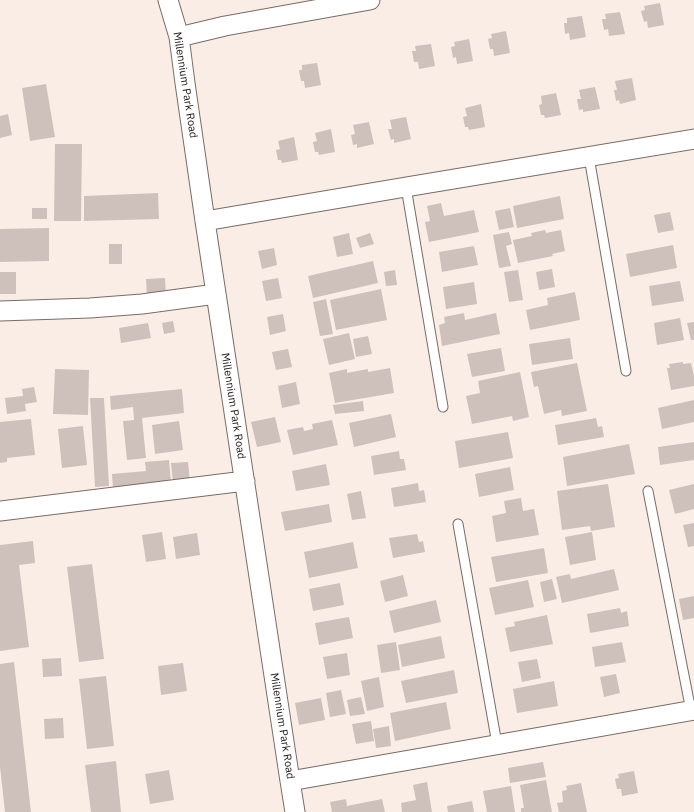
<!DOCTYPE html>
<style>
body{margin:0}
canvas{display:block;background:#faede6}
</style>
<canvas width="694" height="812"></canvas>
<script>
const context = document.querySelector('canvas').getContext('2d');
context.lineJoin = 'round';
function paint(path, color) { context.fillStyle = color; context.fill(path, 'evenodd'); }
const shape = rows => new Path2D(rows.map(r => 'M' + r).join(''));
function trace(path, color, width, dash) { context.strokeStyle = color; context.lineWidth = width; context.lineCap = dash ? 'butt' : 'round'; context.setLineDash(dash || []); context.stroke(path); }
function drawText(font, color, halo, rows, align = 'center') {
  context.font = font + ' "IBM Plex Sans",sans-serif'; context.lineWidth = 3; context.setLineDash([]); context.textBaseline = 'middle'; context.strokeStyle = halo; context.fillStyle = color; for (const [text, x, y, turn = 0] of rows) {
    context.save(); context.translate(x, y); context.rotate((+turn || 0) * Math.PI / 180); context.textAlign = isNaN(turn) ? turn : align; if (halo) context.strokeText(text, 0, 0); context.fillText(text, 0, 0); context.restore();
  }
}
paint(shape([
 [660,3,664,25,648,28,647,21,644,22,641,11,645,10,644,6],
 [620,12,625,34,609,36,608,29,604,30,602,19,606,19,605,14],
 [582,16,586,37,570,40,569,33,565,34,564,23,567,23,567,18],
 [506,31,510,53,494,56,493,49,490,49,488,39,492,38,491,34],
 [469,39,473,61,457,64,456,57,453,58,451,47,455,46,454,42],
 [431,44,435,66,419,69,418,62,414,62,412,51,416,51,415,46],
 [317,63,321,85,305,88,304,81,301,81,299,70,302,70,302,65],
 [632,78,636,100,620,104,619,100,616,101,614,90,617,90,615,81],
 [46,84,55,137,30,141,22,88],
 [595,87,600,109,583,112,583,109,579,110,577,99,581,99,579,90],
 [556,93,561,115,545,118,544,115,541,115,539,105,542,104,541,96],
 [481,104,485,127,469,130,468,127,465,127,463,117,467,116,465,108],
 [8,114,12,135,0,138,0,116],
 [406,117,411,139,394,143,394,139,391,140,388,129,392,129,390,120],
 [369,122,374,144,357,148,357,144,353,145,351,135,355,134,353,125],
 [331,129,335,152,319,155,318,152,315,152,313,142,317,141,315,133],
 [294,137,298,160,282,163,281,160,278,160,276,150,280,149,278,141],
 [55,144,82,144,81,221,54,221],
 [158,193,159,219,84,221,84,196],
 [560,196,564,219,517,228,513,206],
 [441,203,444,216,474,210,479,232,429,242,425,222,430,221,427,206],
 [32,208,47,208,47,219,32,219],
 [510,208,514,227,499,230,495,211],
 [670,212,674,230,658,233,654,215],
 [49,228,49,261,0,262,0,229],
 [545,230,546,233,561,230,565,251,552,254,553,256,518,263,513,240,532,236,531,233],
 [509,232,512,244,506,246,511,266,499,268,493,235],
 [349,233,353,254,337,257,333,237],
 [370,233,374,244,360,248,356,238],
 [109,244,122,244,122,264,109,264],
 [673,245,677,268,630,277,626,254],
 [474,246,478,265,442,272,439,252],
 [274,248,277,265,262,269,258,251],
 [373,261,378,283,313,298,308,276],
 [552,269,555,287,539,290,536,272],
 [395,270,397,285,386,286,384,272],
 [518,270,523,300,509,302,504,272],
 [0,272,16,272,16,294,0,294],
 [165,278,166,296,147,297,146,279],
 [278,278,282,298,266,301,262,281],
 [680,281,684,301,652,306,649,286],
 [474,282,477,304,446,309,443,287],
 [381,289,387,320,336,330,330,300],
 [575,292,580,320,530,330,526,310,548,305,547,298],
 [326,299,333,334,320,336,313,302],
 [464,313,465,320,496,313,500,334,442,346,439,325,445,323,444,317],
 [283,314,286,331,270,335,267,317],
 [680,318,684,340,657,345,654,323],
 [173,321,175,332,164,334,162,323],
 [694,322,694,340,691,340,687,323],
 [148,323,151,338,121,343,119,328],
 [349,333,355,359,329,365,323,339],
 [368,336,372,354,356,357,353,339],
 [570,338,573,359,532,365,529,344],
 [501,348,505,371,472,377,467,354],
 [288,349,292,367,276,370,272,352],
 [683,362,683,364,691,363,694,376,694,386,671,390,667,368,670,368,669,364],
 [577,363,587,411,562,416,561,410,544,414,538,386,534,387,531,372],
 [390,368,394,393,335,403,329,373,347,369,347,373,368,369,368,372],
 [55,369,89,370,88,415,53,414],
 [520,372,529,417,513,421,512,416,472,424,466,396,480,393,478,381],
 [296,382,300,404,282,408,278,386],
 [34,387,37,402,25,404,26,411,7,414,5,398,23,396,22,389],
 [182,389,184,413,142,418,146,458,127,460,123,421,134,420,133,407,111,410,110,396],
 [90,398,104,398,109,486,95,487],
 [694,400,694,422,662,429,658,408],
 [363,401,364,411,335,414,333,405],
 [391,414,396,437,354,447,349,423],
 [275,417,281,442,257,447,251,422],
 [596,418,598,427,602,426,604,437,558,445,555,425],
 [31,419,35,455,7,458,7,462,0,463,0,422],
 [332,420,338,445,293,455,287,430,303,427,304,431,313,429,312,424],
 [179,421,183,450,155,454,152,425],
 [83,426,87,465,62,468,58,429],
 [508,432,513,458,459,468,455,441],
 [694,442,694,460,660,465,658,447],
 [629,444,635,474,567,486,563,457],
 [399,451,400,459,404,459,406,470,374,475,371,456],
 [169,460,171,483,113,489,112,474,146,471,145,462],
 [188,462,190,482,173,483,171,463],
 [326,464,330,485,296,491,292,471],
 [510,467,514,490,479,497,475,474],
 [418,483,419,491,424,490,426,502,394,507,391,488],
 [608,484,615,527,591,531,590,526,562,530,557,491],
 [694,484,694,509,675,514,669,490],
 [361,491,366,518,352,520,347,494],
 [521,498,523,511,534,509,539,535,496,542,492,516,506,513,504,501],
 [329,504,332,522,285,531,281,512],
 [694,523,694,546,688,547,683,525],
 [162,532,166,559,146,562,142,535],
 [592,532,596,560,570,565,565,537],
 [197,533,200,555,176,559,173,537],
 [417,534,419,542,423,541,425,552,393,558,389,538],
 [33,541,35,563,19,565,29,647,0,651,0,545],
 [353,542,358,568,309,578,304,552],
 [544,548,548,573,496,582,491,557],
 [92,564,104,659,79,662,67,567],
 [614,569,619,590,562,603,556,577,570,574,571,579],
 [403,575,408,596,385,602,380,581],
 [552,579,557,599,544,602,540,582],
 [528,580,534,607,495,615,489,588],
 [340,583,344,605,313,611,309,589],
 [694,596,694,618,683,620,679,599],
 [436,600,441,622,394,633,389,611],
 [620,608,621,613,627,611,629,626,590,633,587,614],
 [547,615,553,644,510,652,505,628,515,626,514,622],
 [349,617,353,638,319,645,315,623],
 [441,636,445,658,402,667,398,645],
 [396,642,400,670,381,673,377,645],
 [622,642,626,662,595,667,592,647],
 [347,653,350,675,327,679,323,657],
 [61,658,62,676,43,677,42,659],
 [537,659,541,678,522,682,518,662],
 [14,662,31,812,5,812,0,767,0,664],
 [183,663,187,691,161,695,158,666],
 [454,670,458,693,406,703,401,681],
 [616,674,620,693,604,697,600,677],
 [106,676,114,746,87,749,79,679],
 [379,677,384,707,367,711,361,681],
 [554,681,558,706,517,713,513,689],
 [341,690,346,714,330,717,326,693],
 [361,697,365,714,350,716,347,700],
 [321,698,325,720,299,725,295,703],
 [446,702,451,729,395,741,390,713],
 [63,718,64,738,45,739,44,719],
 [371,721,374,741,356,744,352,724],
 [389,726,391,746,376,748,373,729],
 [116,761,121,812,91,812,85,765],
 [543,762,546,777,510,783,508,768],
 [169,770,174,800,150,804,145,774],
 [634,771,638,793,622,796,621,789,617,789,615,779,619,778,618,774],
 [546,780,552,812,521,812,521,808,524,808,520,785],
 [427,782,432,812,402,812,401,803,416,800,413,785],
 [581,783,587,812,559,812,557,803,563,802,562,791,567,790,566,786],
 [511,786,515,812,487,812,483,791],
 [346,799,347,806,382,799,385,812,332,812,330,802],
 [472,801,474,812,448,812,447,806]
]), '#cec1bb');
const service = shape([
 [589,157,626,371],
 [406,187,443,407],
 [648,491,691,711],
 [458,524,497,744]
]);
const minor = shape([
 [168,0,179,37,185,83,205,221,290,781,295,812],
 [179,37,225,26,370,0],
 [205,221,406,187,694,139],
 [0,311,90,308,142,304,216,294],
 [0,511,245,481],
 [290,781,694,710]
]);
trace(service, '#786d66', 11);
trace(minor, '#786d66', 21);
trace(service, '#fff', 9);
trace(minor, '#fff', 19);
drawText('11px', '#191412', '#fff', [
 ["Millennium Park Road",185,85,81],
 ["Millennium Park Road",233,406,81],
 ["Millennium Park Road",282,726,81]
]);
</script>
